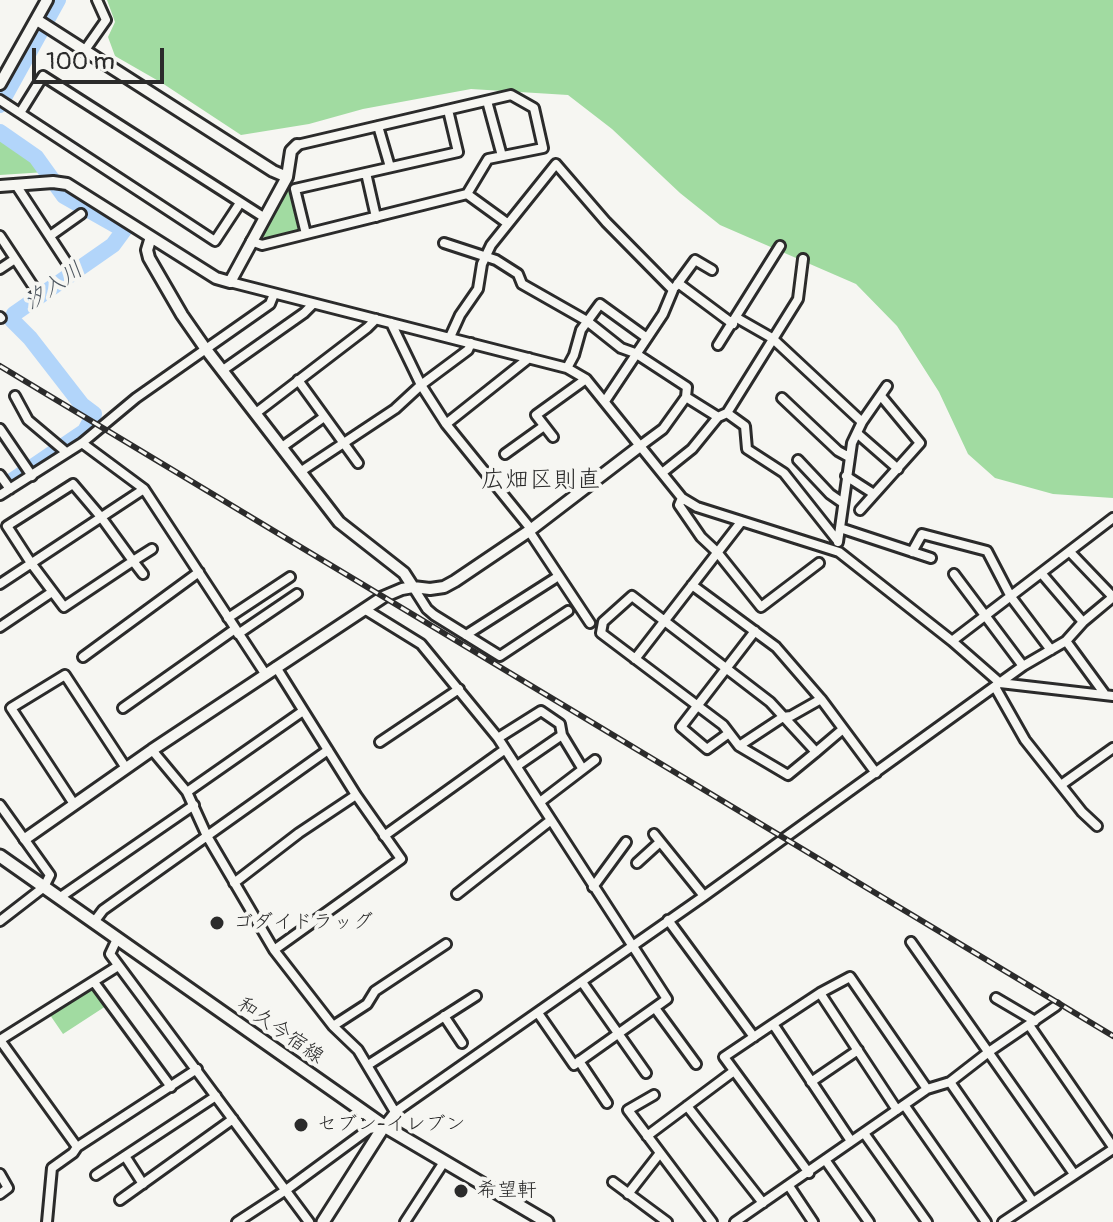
<!DOCTYPE html>
<meta charset="utf-8">
<style>
body{margin:0}
#map{position:relative;width:1113px;height:1222px;overflow:hidden;background:#f6f6f2;font-family:Pangolin,sans-serif}
canvas{display:block}
.scale{position:absolute;left:32px;top:48px;width:132px;height:36px;box-sizing:border-box;border:4px solid #2b2b2b;border-top:0;padding-left:10px;font-size:24px;line-height:28px;white-space:nowrap;color:#2b2b2b;-webkit-text-stroke:6px #f6f6f2;paint-order:stroke}
</style>
<div id="map">
<canvas width="1113" height="1222"></canvas>
<div class="scale">100 m</div>
</div>
<script>
const context = document.querySelector('canvas').getContext('2d');
context.lineJoin = 'round';
function paint(path, color) { context.fillStyle = color; context.fill(path, 'evenodd'); }
const shape = rows => new Path2D(rows.map(r => 'M' + r).join(''));
function trace(path, color, width, dash) { context.strokeStyle = color; context.lineWidth = width; context.lineCap = dash ? 'butt' : 'round'; context.setLineDash(dash || []); context.stroke(path); }
function drawText(font, color, halo, rows, align = 'center') {
  context.font = font + ' Pangolin,"Klee One",sans-serif'; context.lineWidth = 8; context.setLineDash([]); context.textBaseline = 'middle'; context.strokeStyle = halo; context.fillStyle = color; for (const [text, x, y, turn = 0] of rows) {
    context.save(); context.translate(x, y); context.rotate((+turn || 0) * Math.PI / 180); context.textAlign = isNaN(turn) ? turn : align; if (halo) context.strokeText(text, 0, 0); context.fillText(text, 0, 0); context.restore();
  }
}
paint(shape([
 [107,0,1113,0,1113,498,1053,494,995,478,968,454,939,392,897,326,856,284,720,225,680,193,612,129,568,95,471,89,363,109,309,124,241,135,162,83,115,56,108,37,115,22],
 [0,132,35,157,46,172,0,175],
 [291,186,301,227,297,233,265,239,261,233,288,187],
 [93,986,106,1006,63,1034,50,1015]
]), '#a1dba1');
trace(shape([
 [0,105,58,0],
 [0,132,36,157,64,196,124,230,113,245,14,314,12,320,30,338,82,405,94,414,85,431,0,489]
]), '#b2d5fa', 16);
const minor = shape([
 [85,50,106,20,97,0],
 [0,100,215,241,240,203],
 [487,101,502,156],
 [20,113,43,76,265,218],
 [378,126,390,167],
 [366,173,376,217],
 [16,185,71,269],
 [467,194,507,223],
 [306,234,295,189,458,152,448,110],
 [0,236,37,292],
 [50,236,81,214],
 [251,241,262,245,467,194,488,159,543,148,534,108,511,95,297,145],
 [444,243,496,260,518,274,522,284,587,321,621,348,635,353,687,387,686,397,718,417,727,413,745,426,747,449,784,473,837,540],
 [0,269,15,259],
 [230,282,567,368,586,379,682,498,697,507,839,552,952,641,1000,683,1113,696],
 [678,283,733,324],
 [676,286,695,260,712,270],
 [0,317,1,318],
 [737,318,772,338,862,422],
 [391,323,421,385,446,424,531,529],
 [450,337,460,315,478,289,482,264,491,245,556,164,606,222,673,290,663,314,605,401],
 [718,345,780,246],
 [567,368,574,355,581,330,600,304,647,338],
 [223,370,304,313,313,304],
 [298,380,358,463],
 [15,396,28,420,66,452],
 [782,398,838,451,849,457],
 [256,413,367,328,376,319],
 [727,413,798,299,803,259],
 [446,424,529,358],
 [0,429,32,476],
 [858,434,898,469],
 [553,437,536,415,586,379],
 [82,443,144,489,266,675],
 [640,446,663,429,686,397],
 [282,447,324,417],
 [505,454,544,426],
 [798,460,830,494,843,503],
 [300,472,395,409,421,385,468,350,471,343],
 [662,473,692,449,718,417],
 [0,475,10,489],
 [846,476,874,494],
 [0,495,82,443,136,398,270,304,274,294],
 [682,498,679,505,701,537,717,552,761,607,819,563],
 [860,510,920,443,881,396],
 [840,528,931,558],
 [529,531,590,623],
 [838,542,852,443,862,422,887,386],
 [912,552,922,534,987,551,1011,597,1051,650],
 [143,574,133,561,101,517,73,484,7,526,31,563,64,607,133,561,152,549],
 [954,574,1023,666],
 [1042,574,1083,622],
 [0,584,144,489],
 [692,585,776,647,821,699,876,773],
 [413,587,427,609,434,615,500,656,568,611],
 [366,610,421,644,498,738,667,999,574,1065,538,1013],
 [228,618,290,577],
 [0,627,52,592],
 [238,634,297,594],
 [466,635,554,579],
 [952,641,1113,518],
 [1066,641,1104,693],
 [83,657,199,572],
 [635,659,741,522],
 [995,687,1025,740,1082,812,1097,826],
 [123,708,235,629],
 [729,733,707,749,681,727,755,631],
 [498,738,541,711,560,724,562,735,582,768],
 [380,742,459,689],
 [739,746,783,717,791,716,821,699],
 [152,750,187,792,207,836,274,950,333,1026,358,1050,395,1112],
 [816,752,770,702,632,596,603,622,601,633,723,725,739,746,788,775,816,752,843,729],
 [517,766,562,735],
 [1061,785,1113,748],
 [187,792,303,711],
 [540,802,595,760],
 [74,804,11,708,65,675,126,768],
 [0,805,50,875,44,887,0,921],
 [654,834,704,896],
 [384,836,504,750],
 [637,863,660,842],
 [234,883,299,833,356,795],
 [593,887,626,842],
 [457,894,551,820],
 [59,898,194,805],
 [668,920,754,1037],
 [94,922,103,910,328,750],
 [117,939,110,954,309,1222],
 [911,942,1074,1174],
 [274,950,401,859,356,795,276,667],
 [94,982,171,1087],
 [582,982,646,1073],
 [996,998,1035,1021],
 [655,1008,696,1064],
 [444,1016,462,1043],
 [773,1024,820,993],
 [1029,1025,1113,1147],
 [333,1026,367,1004,375,991,446,944],
 [0,1040,77,1147,197,1069],
 [0,1040,118,966],
 [579,1061,607,1103],
 [368,1065,476,996],
 [811,1082,858,1050],
 [950,1082,1033,1202],
 [654,1095,628,1110,712,1222],
 [687,1106,763,1203],
 [905,1106,986,1222],
 [897,1110,820,993,850,977,927,1089],
 [864,1133,927,1222],
 [647,1136,734,1071],
 [125,1156,143,1184],
 [826,1161,869,1222],
 [809,1173,724,1057,773,1024,851,1141],
 [0,1174,8,1188,0,1194],
 [96,1175,216,1096],
 [613,1182,667,1222],
 [789,1186,813,1222],
 [628,1194,660,1153],
 [120,1200,233,1119],
 [47,1222,52,1168,73,1153,77,1147],
 [237,1222,286,1190,369,1129,384,1126,395,1112,704,896,1023,666,1066,641,1083,622,1113,597,1070,552],
 [405,1222,444,1162],
 [735,1222,927,1089,950,1082,990,1051,1056,1006],
 [1003,1222,1113,1149]
]);
const tertiary = shape([
 [37,20,273,171,287,177],
 [0,84,47,0],
 [0,186,53,182,67,184,216,278,230,282,287,177,291,151,297,145],
 [151,237,147,250,149,258,182,315,205,348,339,522,404,573,413,587],
 [25,839,152,750,383,597,402,589,413,587,430,589,444,587,455,581,529,531,640,446]
]);
const secondary = shape([
 [0,856,384,1126,547,1222],
 [323,1222,384,1126]
]);
trace(minor, '#2b2b2b', 14);
trace(tertiary, '#2b2b2b', 16);
trace(secondary, '#2b2b2b', 17);
trace(minor, '#f6f6f2', 8);
trace(tertiary, '#f6f6f2', 10);
trace(secondary, '#f6f6f2', 11);
const rail = shape([
 [0,366,1113,1036]
]);
trace(rail, '#2b2b2b', 6);
trace(rail, '#f6f6f2', 3, [9]);
for (const [x, y, r, color] of [
 [217,923,8,"#2b2b2b"],
 [301,1125,8,"#2b2b2b"],
 [461,1191,8,"#2b2b2b"]
]) { const dot = new Path2D(); dot.arc(x, y, r, 0, 2 * Math.PI); context.fillStyle = color; context.fill(dot); trace(dot, '#f6f6f2', 3); }
drawText('20px', '#2b2b2b', '#f6f6f2', [
 ["ゴダイドラッグ",233,923],
 ["セブン-イレブン",317,1125],
 ["希望軒",477,1191]
], 'left');
drawText('20px', '#2b2b2b', '#f6f6f2', [
 ["和久今宿線",280,1031,35]
]);
drawText('italic 22px', '#4d565f', '#f6f6f2', [
 ["汐入川",54,287,-35]
]);
drawText('24px', '#2b2b2b', '#f6f6f2', [
 ["広畑区則直",541,481]
]);
</script>
